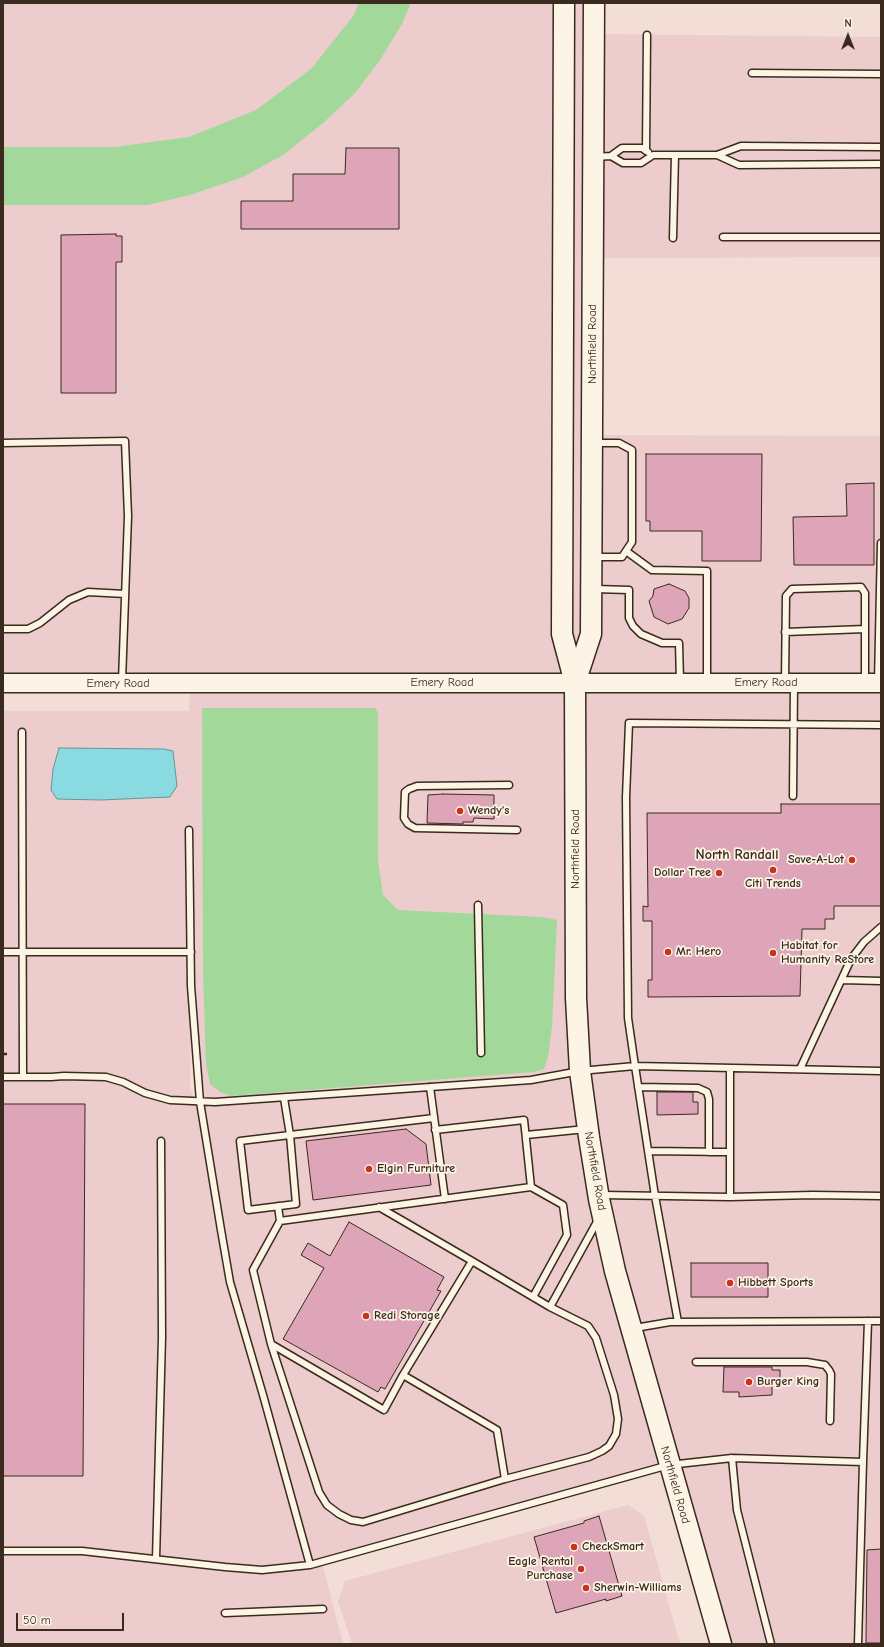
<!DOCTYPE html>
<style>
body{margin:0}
#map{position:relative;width:884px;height:1647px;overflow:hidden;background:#f3ddd7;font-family:"Comic Neue",sans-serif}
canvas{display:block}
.frame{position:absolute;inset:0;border:4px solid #3b2a1e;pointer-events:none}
.north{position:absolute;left:828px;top:16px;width:40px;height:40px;-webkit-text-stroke:3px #fcf5e5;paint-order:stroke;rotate:0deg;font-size:11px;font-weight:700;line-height:16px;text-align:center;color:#3b2a1e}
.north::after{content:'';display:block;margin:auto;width:14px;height:18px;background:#3b2a1e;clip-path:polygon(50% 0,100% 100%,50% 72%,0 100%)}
.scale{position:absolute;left:16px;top:1613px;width:108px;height:18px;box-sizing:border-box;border:2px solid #3b2a1e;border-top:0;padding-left:5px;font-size:12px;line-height:14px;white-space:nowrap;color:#3b2a1e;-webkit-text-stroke:3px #fcf5e5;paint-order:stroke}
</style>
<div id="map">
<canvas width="884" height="1647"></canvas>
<div class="frame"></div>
<div class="north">N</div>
<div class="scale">50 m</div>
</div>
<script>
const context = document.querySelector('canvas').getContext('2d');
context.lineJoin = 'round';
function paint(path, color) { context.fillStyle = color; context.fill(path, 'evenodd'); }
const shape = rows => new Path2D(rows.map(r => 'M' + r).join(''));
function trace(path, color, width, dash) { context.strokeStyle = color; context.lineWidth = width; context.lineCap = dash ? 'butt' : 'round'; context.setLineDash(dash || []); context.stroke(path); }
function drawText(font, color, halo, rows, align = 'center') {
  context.font = font + ' "Comic Neue",sans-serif'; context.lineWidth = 3.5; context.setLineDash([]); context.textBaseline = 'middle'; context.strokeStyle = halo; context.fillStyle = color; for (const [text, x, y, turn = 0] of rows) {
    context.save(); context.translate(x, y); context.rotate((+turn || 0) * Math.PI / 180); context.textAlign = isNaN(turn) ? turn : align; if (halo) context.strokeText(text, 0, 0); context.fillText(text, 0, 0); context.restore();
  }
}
paint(shape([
 [3,3,595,3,595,34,881,37,881,257,593,258,593,435,881,436,881,1644,721,1644,669,1465,322,1562,343,1644,3,1644,3,711,189,711,190,684,3,683],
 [191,987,205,1132,190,1087],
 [628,1505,644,1516,680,1644,352,1644,338,1601,345,1581]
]), '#eccccd');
paint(shape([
 [359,3,411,3,402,24,380,60,355,93,323,123,283,155,243,177,190,195,148,205,3,205,3,147,115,147,189,137,256,110,311,69,354,15],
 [202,708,375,708,378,713,378,861,383,895,398,910,542,917,557,920,552,1026,548,1057,544,1069,534,1072,231,1096,220,1092,210,1084,206,1063,203,973]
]), '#a3d89b');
const water = shape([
 [59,748,164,749,173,751,177,786,170,797,101,800,57,799,51,790,53,769,59,748]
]);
paint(water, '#89dbe1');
trace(water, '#6a9493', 1);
const building = shape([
 [346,148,399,148,399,229,241,229,241,201,293,201,293,174,345,174,346,148],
 [116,234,116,236,122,236,122,262,116,262,116,393,61,393,61,235,116,234],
 [646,454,762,454,761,561,702,561,702,531,650,531,650,521,646,521,646,454],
 [874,483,874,565,794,565,793,517,847,516,846,484,874,483],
 [669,584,685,591,689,598,689,608,682,619,668,624,654,617,649,601,653,596,654,589,669,584],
 [443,794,494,795,494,819,474,818,473,822,463,822,463,824,427,823,428,795,443,794],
 [781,804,881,804,881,906,834,906,834,919,825,919,825,929,802,929,800,996,648,997,648,980,652,980,652,921,643,921,643,906,648,907,647,813,781,813,781,804],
 [657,1092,693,1092,693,1102,698,1102,698,1114,657,1115,657,1092],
 [3,1104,85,1104,83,1476,3,1476,3,1104],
 [406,1129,426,1144,431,1185,313,1200,306,1141,406,1129],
 [349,1222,444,1277,437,1290,441,1291,385,1389,381,1387,378,1392,283,1339,324,1268,301,1255,308,1243,330,1256,349,1222],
 [691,1263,768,1263,768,1297,691,1297,691,1263],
 [724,1367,772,1367,772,1370,780,1370,780,1381,772,1381,772,1395,739,1397,739,1392,723,1392,724,1367],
 [599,1516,622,1596,606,1601,606,1599,556,1613,534,1537,584,1523,584,1521,599,1516],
 [881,1549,881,1643,866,1643,867,1550,881,1549]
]);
paint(building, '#dda5b7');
trace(building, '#3b2a1e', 1);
const service = shape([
 [752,73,881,74],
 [646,151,647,35],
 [717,155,739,165,881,164],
 [611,156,622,148,642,148,648,152],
 [595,157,611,156,623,163,641,163,653,155,717,155,741,146,881,147],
 [723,237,881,237],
 [673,238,675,155],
 [3,443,125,441,128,516,122,681],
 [626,551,652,570,707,571,707,682],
 [593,557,622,557,632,542,632,450,619,443,594,443],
 [595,589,629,590,629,618,633,626,641,634,662,643,679,643,680,682],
 [3,629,28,629,40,623,69,600,88,592,125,594],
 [785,632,865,629],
 [785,682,786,596,792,589,861,587,865,593,865,682],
 [878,682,881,543],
 [881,725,629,723,626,797,628,1018,635,1066,881,1071],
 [22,732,23,1077],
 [509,785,417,786,409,789,405,792,404,818,408,824,415,828,517,830],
 [793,796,794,684],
 [189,830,191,986,200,1102,221,1230,230,1282,263,1395,310,1565],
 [478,905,481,1053],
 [3,952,191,952],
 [842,980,881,981],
 [800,1069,851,959,864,942,881,927],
 [3,1077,51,1077,64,1076,106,1077,123,1082,145,1093,170,1100,215,1102,531,1080,580,1071,635,1066,655,1196,678,1322],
 [430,1087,445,1199],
 [638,1087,698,1088,707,1092,709,1099,709,1152],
 [284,1098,290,1135,434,1118],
 [290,1135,296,1204,248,1210,240,1141,290,1135],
 [526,1135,586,1129],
 [648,1151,729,1152],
 [531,1187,563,1205,567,1235,533,1297],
 [602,1195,730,1197,813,1195,881,1196],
 [730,1197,730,1069],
 [278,1206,280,1221,531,1187,524,1120,435,1130],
 [379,1207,472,1261,550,1307,588,1326,596,1338,614,1395,618,1419,616,1434,609,1446,602,1451,589,1457,505,1479,497,1430,403,1375,472,1261],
 [280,1221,253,1270,271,1344,384,1410,403,1375],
 [550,1307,598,1220],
 [635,1328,670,1322,881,1321],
 [271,1344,319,1492,327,1505,339,1514,351,1520,363,1522,505,1479],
 [696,1362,807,1362,825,1365,829,1370,831,1374,830,1421],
 [732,1458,737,1510,771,1644],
 [3,1551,82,1551,225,1567,262,1570,310,1565,669,1465,732,1458,863,1462,868,1321],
 [156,1559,162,1337,161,1141],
 [225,1613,323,1609],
 [858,1644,863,1462]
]);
const secondary = shape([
 [3,683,881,683]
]);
const primary = shape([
 [564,3,562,634,575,683,576,998,580,1071,589,1137,599,1199,615,1271,721,1644],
 [575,683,591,634,594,3]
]);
trace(service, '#3b2a1e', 9);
trace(secondary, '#3b2a1e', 21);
trace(primary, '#3b2a1e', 23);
trace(shape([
 [3,1054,7,1054]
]), '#3b2a1e', 2.5, [4, 3]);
trace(service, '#fcf5e5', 6);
trace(secondary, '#fcf5e5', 18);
trace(primary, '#fcf5e5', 20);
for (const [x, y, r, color] of [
 [460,811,4,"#c8321e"],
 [852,860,4,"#c8321e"],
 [773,870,4,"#c8321e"],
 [719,873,4,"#c8321e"],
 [668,952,4,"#c8321e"],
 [773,953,4,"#c8321e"],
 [369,1169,4,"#c8321e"],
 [730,1283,4,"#c8321e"],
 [366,1316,4,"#c8321e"],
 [749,1382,4,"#c8321e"],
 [574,1547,4,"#c8321e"],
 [581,1569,4,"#c8321e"],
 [586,1588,4,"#c8321e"]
]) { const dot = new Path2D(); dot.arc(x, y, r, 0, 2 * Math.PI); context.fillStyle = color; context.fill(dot); trace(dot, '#fcf5e5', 1.5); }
drawText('12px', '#3b2a1e', '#fcf5e5', [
 ["Northfield Road",593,344,-90],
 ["Emery Road",442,683],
 ["Emery Road",766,683],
 ["Emery Road",118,684],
 ["Northfield Road",576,849,-90],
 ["Northfield Road",595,1171,80],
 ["Northfield Road",675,1485,74]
]);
drawText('bold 12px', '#3b2a1e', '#fcf5e5', [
 ["Wendy's",468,811],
 ["Save-A-Lot",844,860,"right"],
 ["Dollar Tree",711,873,"right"],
 ["Citi Trends",773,884,"center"],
 ["Habitat for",781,946],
 ["Humanity ReStore",781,960],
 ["Mr. Hero",676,952],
 ["Elgin Furniture",377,1169],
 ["Hibbett Sports",738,1283],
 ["Redi Storage",374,1316],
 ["Burger King",757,1382],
 ["CheckSmart",582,1547],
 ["Eagle Rental",573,1562,"right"],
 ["Purchase",573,1576,"right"],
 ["Sherwin-Williams",594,1588]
], 'left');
drawText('bold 14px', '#3b2a1e', '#fcf5e5', [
 ["North Randall",737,855]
]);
</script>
